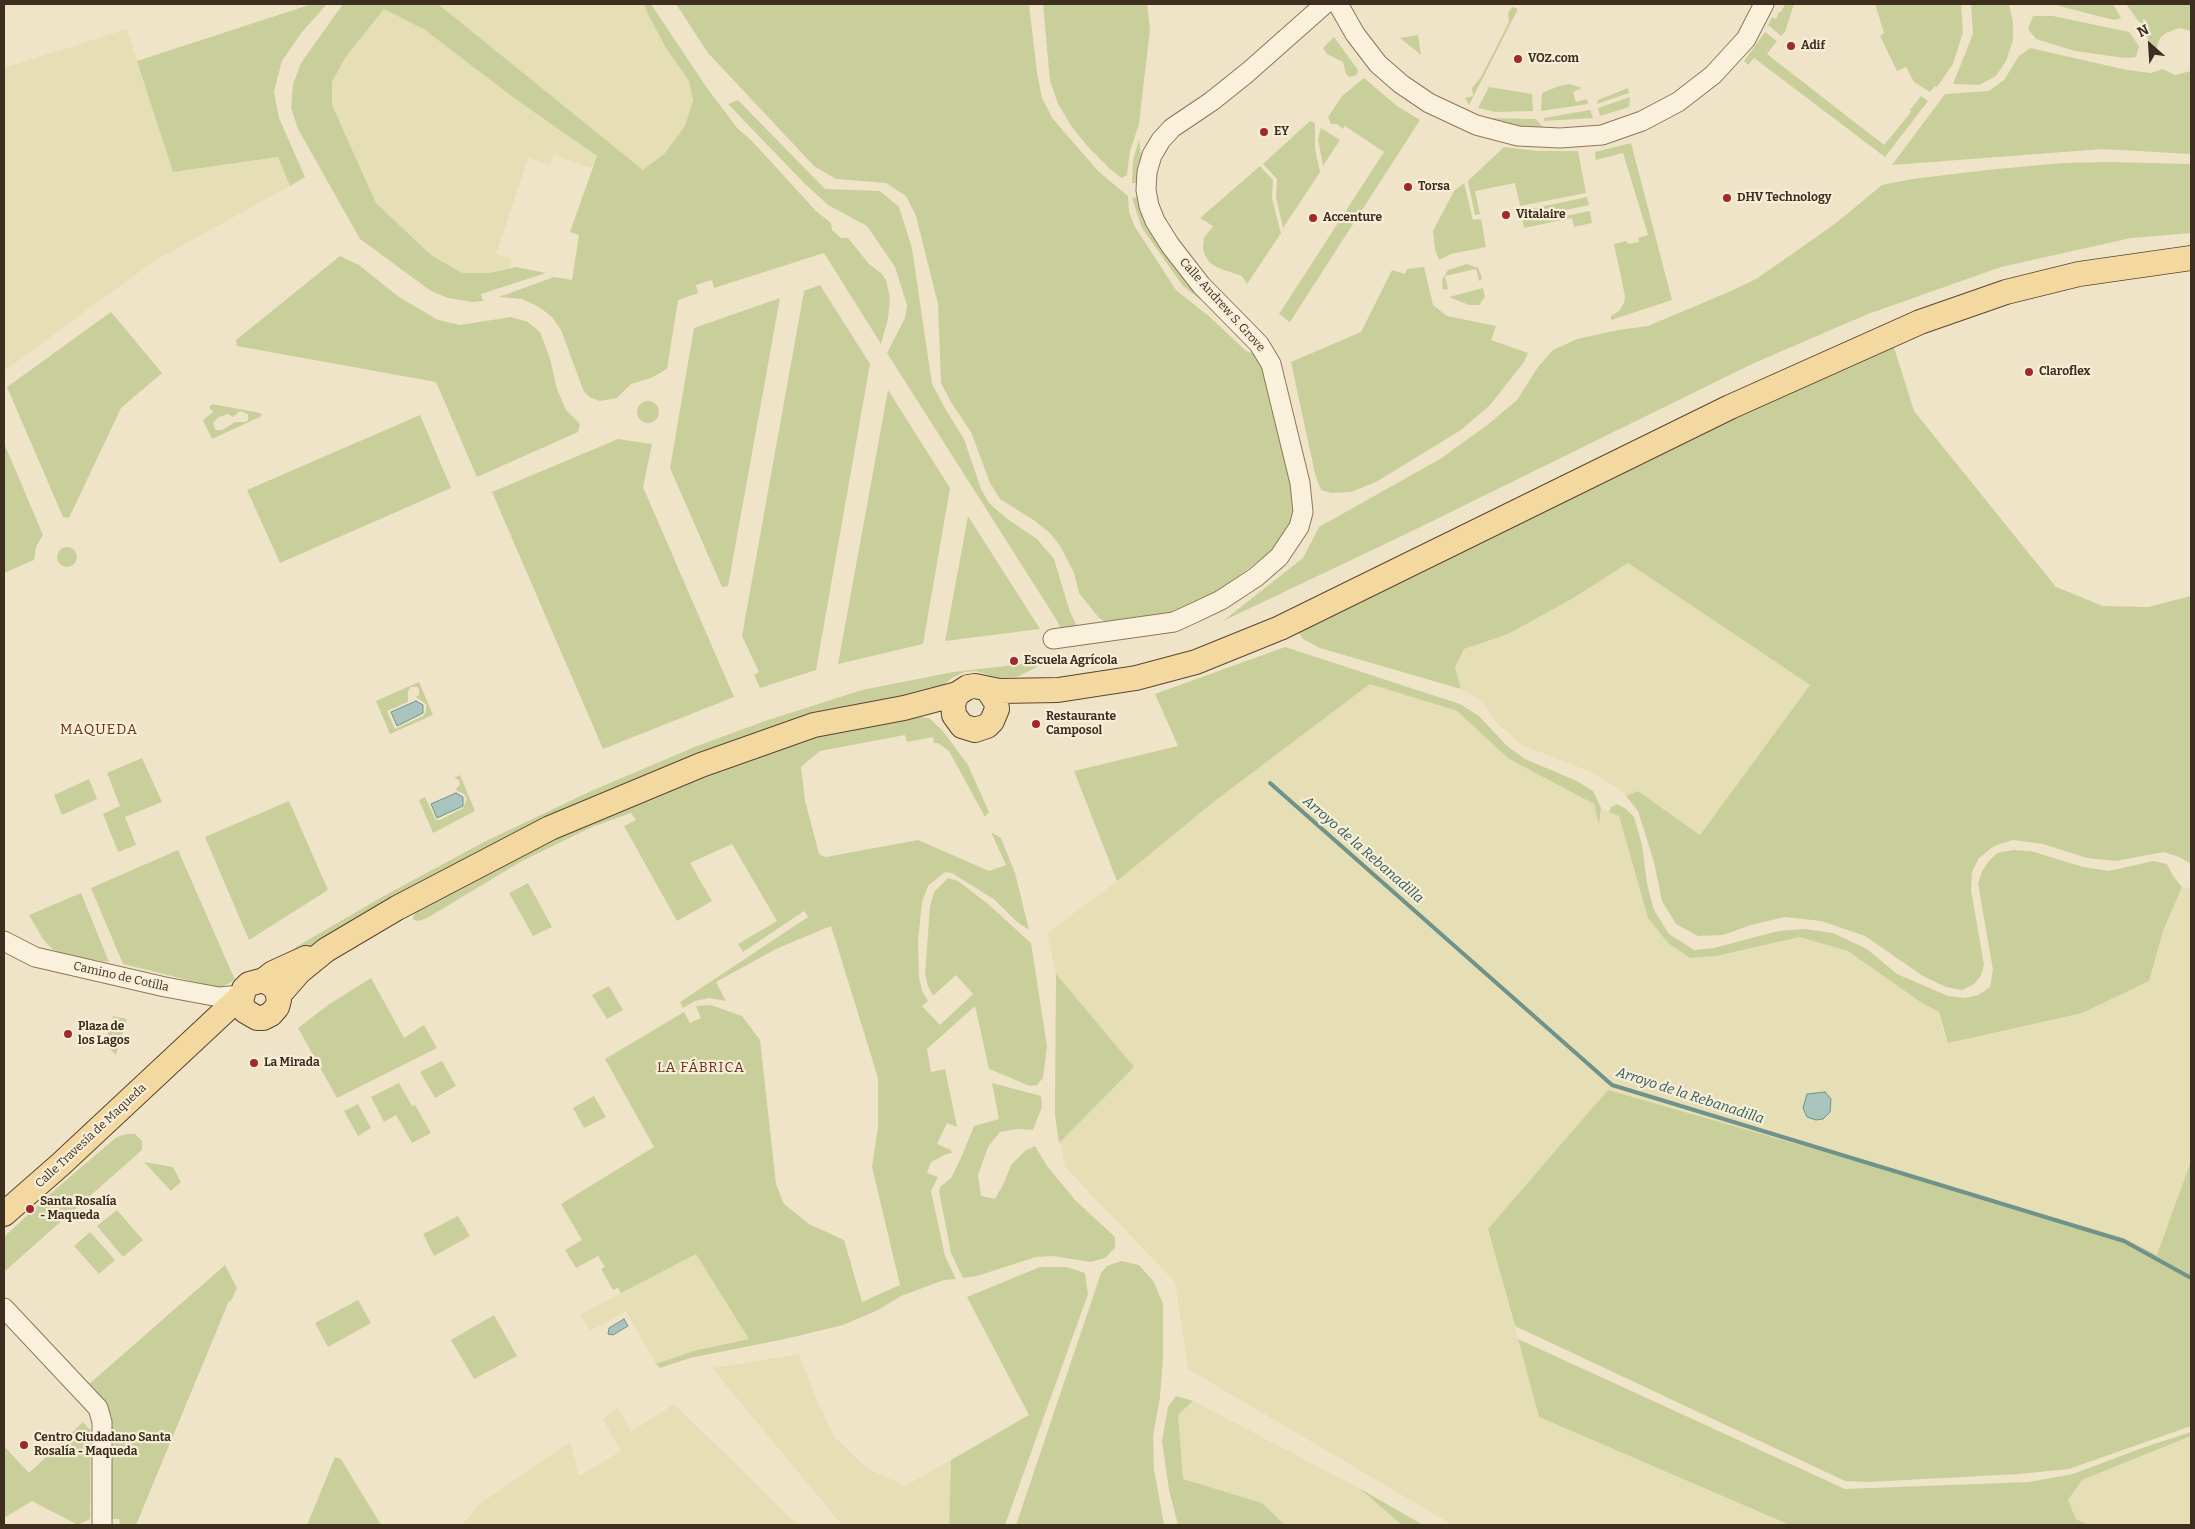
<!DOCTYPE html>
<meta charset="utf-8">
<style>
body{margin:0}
#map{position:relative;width:2195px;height:1529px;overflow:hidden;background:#f0e4c8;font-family:Bitter,serif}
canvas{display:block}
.frame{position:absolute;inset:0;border:5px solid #3d2e20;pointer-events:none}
.north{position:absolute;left:2125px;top:20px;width:50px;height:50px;-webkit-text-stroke:4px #f7eed8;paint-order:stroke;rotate:334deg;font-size:14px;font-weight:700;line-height:20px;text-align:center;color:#3d2e20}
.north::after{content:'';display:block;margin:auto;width:18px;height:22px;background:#3d2e20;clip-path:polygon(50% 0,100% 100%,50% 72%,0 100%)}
</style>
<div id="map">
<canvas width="2195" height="1529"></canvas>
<div class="frame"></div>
<div class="north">N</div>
</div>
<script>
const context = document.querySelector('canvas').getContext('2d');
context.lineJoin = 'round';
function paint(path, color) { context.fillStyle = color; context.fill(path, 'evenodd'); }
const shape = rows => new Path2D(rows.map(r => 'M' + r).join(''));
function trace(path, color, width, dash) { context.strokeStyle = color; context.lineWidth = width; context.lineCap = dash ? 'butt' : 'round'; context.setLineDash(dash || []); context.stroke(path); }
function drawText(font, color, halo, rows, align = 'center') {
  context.font = font + ' Bitter,serif'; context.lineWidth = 4.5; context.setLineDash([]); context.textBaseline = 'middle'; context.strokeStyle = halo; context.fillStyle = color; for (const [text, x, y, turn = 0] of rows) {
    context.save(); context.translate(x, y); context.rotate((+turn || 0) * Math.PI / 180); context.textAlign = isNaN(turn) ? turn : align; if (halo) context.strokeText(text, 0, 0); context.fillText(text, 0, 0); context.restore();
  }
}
paint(shape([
 [438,4,644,4,666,48,689,81,693,100,685,126,664,154,643,170],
 [384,9,425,30,514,98,597,156,591,168,554,155,550,165,528,158,496,254,512,259,509,268,489,273,462,273,431,255,376,203,332,105,332,81,345,58],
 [127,29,173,172,278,157,290,186,154,261,4,371,4,68],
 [1628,563,1810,685,1700,835,1638,791,1626,796,1616,787,1593,773,1522,745,1498,724,1482,701,1461,689,1455,667,1464,649,1508,634,1570,600],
 [1370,684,1457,711,1509,759,1594,804,1601,818,1601,808,1619,816,1648,918,1668,943,1690,958,1716,956,1800,937,1827,944,1848,951,1919,1001,1939,1012,1943,1031,2163,931,2182,887,2191,888,2191,1161,2158,1255,2124,1238,1514,1200,1488,1229,1539,1417,1790,1525,1453,1525,1188,1369,1175,1282,1065,1167,1055,1115,1056,974,1047,933,1117,881,1216,800],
 [696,1253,750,1339,693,1351,656,1364,626,1311,590,1331,580,1315],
 [799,1354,814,1394,834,1436,867,1468,905,1486,951,1460,949,1525,842,1525,712,1368],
 [1193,1401,1359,1488,1402,1525,1285,1525,1262,1503,1183,1479,1178,1415],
 [674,1404,798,1525,462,1525,481,1503,570,1442,579,1476,621,1451,603,1419,618,1407,631,1432],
 [2191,1436,2191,1525,2088,1525,2076,1519,2068,1500,2082,1480]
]), '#e6deb5');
paint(shape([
 [312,4,327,4,302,32,282,61,274,92,279,118,305,177,290,186,278,157,173,172,137,61],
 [343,4,438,4,643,170,664,154,685,126,693,100,689,81,666,48,648,14,644,4,651,4,707,88,738,129,751,140,816,211,831,223,832,230,841,238,848,238,869,264,881,273,886,280,890,298,888,319,881,344,824,253,714,288,712,280,696,285,698,293,678,300,667,369,651,378,631,384,617,398,600,401,591,398,584,392,561,330,552,317,539,307,522,299,499,297,554,277,572,280,579,235,570,232,597,156,514,98,425,30,384,9,345,58,332,82,332,105,376,203,431,255,462,273,489,273,516,267,546,273,481,294,483,301,473,302,448,298,431,291,360,239,298,129,291,108,293,84,301,63],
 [676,4,1029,4,1037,73,1042,98,1053,119,1098,171,1128,196,1129,212,1135,227,1176,290,1211,318,1246,351,1259,355,1266,372,1295,501,1292,520,1284,536,1271,551,1228,584,1182,609,1144,619,1108,623,1099,618,1079,593,1074,573,1060,546,1050,533,1035,521,1000,499,990,483,971,432,952,404,941,383,938,304,916,216,906,196,886,183,836,179,814,166,708,53],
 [1043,4,1147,4,1150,29,1139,124,1130,151,1127,175,1122,178,1111,170,1088,147,1072,127,1058,104,1050,81],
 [1785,4,1794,4,1785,32,1781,36,1768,25,1772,17,1776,19,1779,12,1781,12],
 [1875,4,1961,4,1963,32,1953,64,1937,87,1935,86,1930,92,1914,82,1906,67,1897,71,1880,36,1884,33],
 [1971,4,2009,4,2013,22,2013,40,2006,61,1996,76,1979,85,1953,84,1973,34],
 [2058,4,2113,4,2121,18,2114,20,2059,6],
 [2126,4,2191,4,2191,31,2179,28,2166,33,2160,38,2157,46,2157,54,2152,52,2151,45,2139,22],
 [1512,7,1518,9,1469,105,1465,98,1473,96,1472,88,1481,77,1509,22,1508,13],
 [2033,16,2053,16,2129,32,2139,46,2136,57,2125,58,2075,51,2036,39,2028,29],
 [1765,32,1777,41,1767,54,1884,145,1911,112,1910,110,1921,96,1928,101,1885,157,1754,58,1748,65,1744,61],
 [1418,35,1421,55,1400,38],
 [1334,37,1358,70,1357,75,1349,77,1346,74,1343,62,1327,54,1323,48],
 [2030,48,2127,70,2151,73,2163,69,2175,75,2191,71,2191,154,2103,149,1892,165,1945,94,1989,91,2004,80,2019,56],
 [1364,78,1397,106,1420,120,1290,322,1279,314,1384,152,1345,126,1343,129,1337,124,1331,124,1328,117,1342,96],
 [1570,84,1582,88,1573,92,1576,102,1587,99,1588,104,1541,111,1542,93,1559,86],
 [1489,87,1532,94,1533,111,1495,112,1478,108],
 [1628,88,1629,93,1597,104,1598,100],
 [1630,97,1629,107,1600,116,1598,108],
 [738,100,825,189,880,191,899,207,912,248,932,384,946,410,964,439,981,489,989,503,1006,518,1037,539,1054,559,1070,612,1078,628,1062,631,1056,619,887,353,905,318,907,305,895,267,867,226,828,205,805,184,728,104],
 [1590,110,1593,118,1544,121,1544,118],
 [1484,118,1536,119,1546,131,1526,130],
 [1310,121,1315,123,1315,149,1320,172,1283,228,1276,197,1277,179,1263,164],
 [1321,128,1340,140,1323,166,1318,139],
 [1139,139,1141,156,1138,165,1136,183,1132,183,1133,161],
 [1631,143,1672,300,1611,320,1611,316,1619,311,1624,303,1625,296,1614,244,1626,241,1628,244,1639,242,1638,238,1648,235,1623,153,1596,160,1595,152],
 [1504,147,1538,151,1578,151,1586,193,1520,206,1515,183,1475,191,1480,214,1475,215,1468,181],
 [2109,162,2191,164,2191,233,2131,238,2001,267,1868,314,1752,364,1406,534,1223,621,1303,558,1319,527,1440,459,1486,426,1517,400,1538,367,1553,350,1577,339,1618,330,1648,326,1731,291,1756,279,1795,252,1836,223,1882,185,1912,179,1987,170,2062,163],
 [1260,166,1273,180,1272,199,1281,233,1247,284,1242,276,1218,268,1209,262,1204,253,1203,246,1204,238,1213,226,1200,218],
 [1464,183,1473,220,1481,219,1486,247,1451,254,1439,260,1435,249,1433,231,1454,191],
 [1137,197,1148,227,1159,246,1202,301,1183,286,1142,228,1132,198],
 [1587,197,1589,205,1553,213,1554,218,1590,211,1592,223,1574,227,1572,218,1524,228,1521,211],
 [340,256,359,265,399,297,438,320,460,325,511,317,528,322,540,332,550,359,557,389,566,410,580,424,578,432,477,477,436,382,237,346,236,340],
 [1467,264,1478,268,1482,277,1481,280,1479,281,1476,269,1445,276,1448,289,1443,290,1442,280,1448,270],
 [1424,267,1433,305,1447,316,1496,326,1491,340,1528,353,1524,362,1490,405,1461,430,1376,482,1351,492,1331,493,1321,490,1315,474,1291,362,1361,332,1392,270,1405,274,1407,269],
 [820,285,870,364,816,670,760,688,754,675,759,672,742,636,804,291],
 [1483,288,1485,297,1479,305,1469,305,1449,297],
 [780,298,728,586,722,587,670,468,694,328],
 [111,312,162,373,121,408,69,518,63,517,7,387],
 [1892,341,1914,411,2056,587,2103,606,2148,607,2191,596,2191,864,2179,857,2164,852,2116,861,2087,858,2043,844,2013,840,1994,846,1979,858,1972,872,1971,890,1984,965,1981,976,1974,984,1962,990,1946,987,1923,976,1865,936,1821,921,1785,917,1751,925,1723,935,1698,936,1676,924,1662,901,1654,862,1638,811,1626,796,1638,791,1700,835,1810,685,1628,563,1570,600,1508,634,1464,649,1455,667,1461,689,1320,648,1303,639,1297,630],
 [888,390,950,488,923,644,838,664],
 '637 412a11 11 0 1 1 22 0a11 11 0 1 1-22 0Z',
 [212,404,260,413,262,416,212,439,203,420,213,412,209,407],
 [240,411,248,414,248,420,246,422,235,422,222,430,216,430,214,427,213,423,219,417,228,414,233,417],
 [420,415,451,488,280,563,247,490],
 [618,439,652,444,643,487,734,697,603,749,492,492],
 [4,443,43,535,36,547,34,560,4,573],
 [968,516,1040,629,945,641],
 '57 557a10 10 0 1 1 20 0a10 10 0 1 1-20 0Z',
 [1285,647,1460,704,1479,716,1507,746,1525,759,1577,781,1593,791,1601,808,1599,825,1594,804,1509,759,1457,711,1370,684,1216,800,1117,881,1074,771,1178,746,1155,694],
 [1041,662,1035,668,1017,677,997,678,976,671,965,672,952,678,944,685,912,693,908,696,815,714,327,937,296,956,293,955,292,951,296,947,382,897,484,842,591,791,697,746,765,721,862,690,953,672],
 [419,682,433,715,390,734,376,701],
 [411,687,417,687,419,689,419,695,416,697,426,704,426,712,423,716,395,729,387,711,408,702,408,691],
 [908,716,929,718,942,730,968,765,989,812,985,817,949,751,938,743,934,743,933,737,907,742,905,735,820,751,801,767,805,800,819,854,826,857,918,840,989,871,1006,865,991,832,1001,838,1015,873,1029,930,1016,921,995,900,952,873,945,872,928,886,922,902,918,941,919,977,922,991,928,1001,922,1006,940,1025,973,994,956,975,933,996,928,986,925,974,930,906,934,892,948,878,958,881,988,904,1031,943,1047,1046,1043,1078,1037,1085,1030,1086,989,1069,975,1006,927,1049,931,1072,945,1069,957,1127,947,1123,937,1144,951,1150,952,1153,946,1154,931,1162,927,1173,938,1177,931,1191,945,1256,956,1279,944,1280,901,1296,878,1310,843,1325,785,1339,690,1358,660,1368,656,1364,693,1351,749,1339,696,1254,621,1293,618,1288,613,1290,601,1269,605,1267,598,1256,576,1268,565,1250,582,1240,561,1204,654,1147,605,1059,684,1012,690,1023,701,1018,696,1006,711,1005,742,1016,760,1040,776,1184,784,1204,809,1224,844,1240,862,1302,900,1285,872,1167,878,1127,878,1078,831,926,776,949,716,982,726,1001,709,998,695,1001,683,1008,680,1002,808,917,804,911,743,952,738,944,777,921,732,844,690,863,712,901,677,921,624,826,636,820,631,813,592,827,522,861,427,918,419,921,413,920,414,914,426,905,574,825,760,752,823,732],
 [142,758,162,802,125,817,136,845,118,852,103,814,120,806,107,773],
 [460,775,475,811,433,833,419,800,425,797,436,820,440,820,463,808,467,799,464,794,457,791,456,789,460,784,459,780,454,778],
 [89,779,97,799,62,815,54,795],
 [289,801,328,890,249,940,205,837],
 [1617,804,1626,809,1634,817,1642,845,1647,884,1654,910,1669,934,1694,950,1714,948,1778,931,1805,929,1833,933,1867,949,1897,974,1948,996,1965,998,1978,995,1990,987,1993,970,1978,884,1982,871,1989,861,1997,853,2013,850,2031,851,2083,867,2109,871,2153,861,2167,864,2173,876,2182,887,2163,931,2149,981,2082,1013,1948,1043,1939,1012,1919,1001,1848,951,1800,937,1716,956,1690,958,1668,943,1648,918,1619,816,1609,812,1611,807],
 [178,850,235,980,220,988,123,964,91,888],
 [528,883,552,927,533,936,509,893],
 [81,893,109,962,68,957,52,949,43,939,29,915],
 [1056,974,1134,1067,1059,1143,1055,1115],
 [371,978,404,1038,424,1025,437,1048,337,1098,298,1028,328,1005],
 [609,986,623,1010,607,1019,592,995],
 [113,1016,127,1019,116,1055,105,1044],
 [442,1061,456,1086,435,1098,420,1072],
 [399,1083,412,1106,415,1105,431,1133,412,1143,396,1115,384,1122,371,1097],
 [992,1083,1041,1096,1042,1107,1033,1130,1017,1129,1000,1132,988,1147,978,1175,981,1196,995,1199,1004,1183,1011,1165,1026,1150,1035,1146,1047,1166,1075,1200,1115,1237,1115,1248,1105,1258,1091,1262,1052,1256,1036,1257,977,1276,963,1278,951,1253,939,1191,940,1187,951,1178,961,1158,974,1126,999,1119],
 [1608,1090,2124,1238,2157,1255,2191,1161,2191,1426,2069,1469,2019,1474,1868,1482,1845,1481,1515,1326,1488,1229],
 [594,1096,606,1117,584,1128,573,1108],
 [358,1104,371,1128,358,1136,344,1111],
 [126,1134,135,1134,142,1141,142,1150,4,1272,4,1237,49,1195,106,1146,117,1137],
 [144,1162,173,1167,181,1182,171,1191],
 [117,1210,143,1240,123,1257,97,1226],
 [458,1216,470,1236,434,1256,423,1234],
 [90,1232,115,1260,99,1274,74,1246],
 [1121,1261,1139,1265,1154,1282,1163,1304,1163,1358,1160,1397,1153,1436,1154,1469,1164,1525,1016,1525,1101,1273,1107,1266],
 [225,1265,237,1288,231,1301,229,1301,136,1525,120,1525,119,1519,111,1519,112,1417,108,1408,88,1385],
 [1040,1267,1067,1267,1085,1273,1088,1294,1005,1525,949,1525,951,1460,1029,1415,967,1297],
 [358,1300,371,1323,328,1347,315,1323],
 [494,1315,517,1356,474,1379,451,1340],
 [1518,1339,1845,1489,2029,1482,2073,1474,2142,1448,2191,1432,2191,1436,2082,1480,2068,1500,2076,1519,2088,1525,1790,1525,1539,1417],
 [1176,1396,1193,1401,1178,1415,1183,1479,1262,1503,1285,1525,1178,1525,1169,1490,1162,1441,1168,1407],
 [83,1422,91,1431,90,1519,78,1525,32,1501,4,1518,4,1446,29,1473],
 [335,1457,341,1459,381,1525,307,1525],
 [1359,1488,1423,1525,1402,1525]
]), '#c9cf9b');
const water = shape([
 [416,701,423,705,423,713,397,726,391,712,416,701],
 [456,793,463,797,463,806,437,818,431,804,456,793],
 [1825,1092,1831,1099,1830,1112,1823,1119,1816,1120,1807,1117,1803,1108,1807,1094,1825,1092],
 [624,1319,628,1326,613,1335,608,1334,609,1328,624,1319]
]);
paint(water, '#a9c4bc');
trace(water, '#6f938a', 1);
trace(shape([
 [1270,783,1612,1085,2124,1241,2191,1278]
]), '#6f938a', 4);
const tertiary = shape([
 [1338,4,1355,34,1378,64,1401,84,1429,103,1476,125,1518,136,1560,138,1602,135,1642,121,1678,102,1713,75,1746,39,1764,4],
 [1053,639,1174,622,1198,611,1221,600,1256,577,1279,557,1299,527,1303,512,1300,483,1271,364,1259,344,1201,285,1170,245,1155,221,1149,206,1146,190,1147,172,1152,155,1161,140,1172,128,1212,101,1247,73,1325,4],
 [4,941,35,957,165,987,219,997,242,995],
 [4,1308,98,1408,102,1422,102,1525]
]);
const primary = shape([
 [988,690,996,702,997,709,992,721,987,726,975,730,962,726,954,715,953,704,957,694,968,687,975,686,999,691,1058,690,1136,678,1196,662,1280,628,1730,407,1920,322,2006,292,2079,274,2191,258],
 [264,980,273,986,278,992,279,1000,277,1007,271,1014,263,1018,257,1018,245,1011,241,1002,244,989,249,984,264,980,273,973,306,958],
 [278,996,299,972,326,950,397,908,550,828,701,765,814,725,904,708,957,694],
 [4,1214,61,1164,242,995]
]);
trace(tertiary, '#8d765c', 21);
trace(primary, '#5b4430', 26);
trace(tertiary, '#faf1dc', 19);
trace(primary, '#f3d9a0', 24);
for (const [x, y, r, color] of [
 [1791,46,5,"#9e2a2b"],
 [1518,59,5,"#9e2a2b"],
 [1264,132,5,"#9e2a2b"],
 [1408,187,5,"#9e2a2b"],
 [1727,198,5,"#9e2a2b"],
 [1506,215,5,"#9e2a2b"],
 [1313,218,5,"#9e2a2b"],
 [2029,372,5,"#9e2a2b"],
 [1014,661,5,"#9e2a2b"],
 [1036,724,5,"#9e2a2b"],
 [68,1034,5,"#9e2a2b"],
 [254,1063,5,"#9e2a2b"],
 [30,1209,5,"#9e2a2b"],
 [24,1445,5,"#9e2a2b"]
]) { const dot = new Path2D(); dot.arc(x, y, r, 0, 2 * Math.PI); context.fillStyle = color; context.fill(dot); trace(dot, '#f7eed8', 2); }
drawText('bold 12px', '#3d2e20', '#f7eed8', [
 ["Adif",1801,46],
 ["VOZ.com",1528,59],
 ["EY",1274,132],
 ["Torsa",1418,187],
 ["DHV Technology",1737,198],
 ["Vitalaire",1516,215],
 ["Accenture",1323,218],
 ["Claroflex",2039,372],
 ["Escuela Agrícola",1024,661],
 ["Restaurante",1046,717],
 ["Camposol",1046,731],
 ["Plaza de",78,1027],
 ["los Lagos",78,1041],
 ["La Mirada",264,1063],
 ["Santa Rosalía",40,1202],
 ["- Maqueda",40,1216],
 ["Centro Ciudadano Santa",34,1438],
 ["Rosalía - Maqueda",34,1452]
], 'left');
drawText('12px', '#3d2e20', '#f7eed8', [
 ["Calle Andrew S. Grove",1222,305,48],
 ["Camino de Cotilla",121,977,13],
 ["Calle Travesía de Maqueda",91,1136,-43]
]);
context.letterSpacing = '1px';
drawText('14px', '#6b2e1e', '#f7eed8', [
 ["MAQUEDA",99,730],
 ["LA FÁBRICA",701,1068]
]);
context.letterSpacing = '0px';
drawText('italic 14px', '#2f5d5a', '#f7eed8', [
 ["Arroyo de la Rebanadilla",1363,850,41],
 ["Arroyo de la Rebanadilla",1690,1096,18]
]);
</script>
